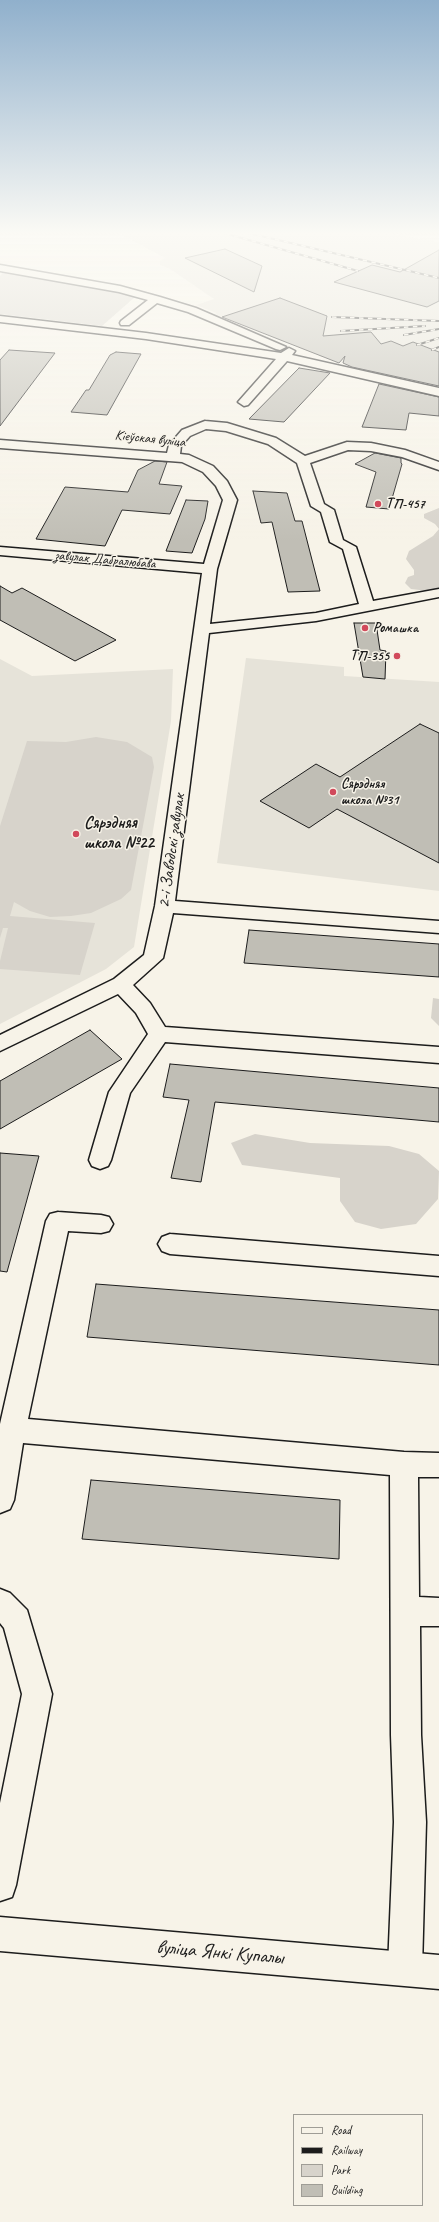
<!DOCTYPE html>
<meta charset="utf-8">
<style>
body{margin:0}
#map{position:relative;width:439px;height:2222px;overflow:hidden;background:#f7f3e8;font-family:Caveat,sans-serif}
canvas{display:block}
.legend{position:absolute;left:293px;top:2114px;width:130px;height:92px;box-sizing:border-box;background:#f7f3e8;border:1px solid #9f9d96;margin:0;padding:5px 7px;list-style:none;font-size:12px;color:#1c1c1c}
.legend li{display:flex;align-items:center;gap:8px;height:20px}
.legend b{width:20px;border:1px solid #9f9d96}
</style>
<div id="map">
<canvas width="439" height="2222"></canvas>
<ul class="legend">
<li><b style="height:5px;background:#f7f3e8"></b>Road</li>
<li><b style="height:5px;background:#1c1c1c"></b>Railway</li>
<li><b style="height:11px;background:#d7d3cb"></b>Park</li>
<li><b style="height:11px;background:#c0beb5"></b>Building</li>
</ul>
</div>
<script>
const context = document.querySelector('canvas').getContext('2d');
context.lineJoin = 'round';
function paint(path, color) { context.fillStyle = color; context.fill(path, 'evenodd'); }
const shape = rows => new Path2D(rows.map(r => 'M' + r).join(''));
function trace(path, color, width, dash) { context.strokeStyle = color; context.lineWidth = width; context.lineCap = dash ? 'butt' : 'round'; context.setLineDash(dash || []); context.stroke(path); }
function drawText(font, color, halo, rows, align = 'center') {
  context.font = font + ' Caveat,sans-serif'; context.lineWidth = 3; context.setLineDash([]); context.textBaseline = 'middle'; context.strokeStyle = halo; context.fillStyle = color; for (const [text, x, y, turn = 0] of rows) {
    context.save(); context.translate(x, y); context.rotate((+turn || 0) * Math.PI / 180); context.textAlign = isNaN(turn) ? turn : align; if (halo) context.strokeText(text, 0, 0); context.fillText(text, 0, 0); context.restore();
  }
}
paint(shape([
 [115,231,376,231,439,242,439,383,390,371,379,377,215,314,216,313,196,305,214,299,170,269,160,265,160,261,165,258],
 [246,658,344,667,344,676,439,682,439,891,217,863],
 [0,659,32,676,173,669,171,721,134,947,106,969,0,1024]
]), '#e6e3d9');
paint(shape([
 [3,272,104,289,135,297,102,326,0,314,0,276],
 [439,508,439,529,435,524,424,518,424,514],
 [439,529,439,589,428,591,411,589,405,583,408,577,414,575,414,570,406,559,409,551,433,536],
 [96,737,127,742,152,757,154,767,131,890,121,899,91,913,71,916,50,917,30,911,14,902,10,916,95,923,80,975,0,969,0,961,8,928,3,928,0,938,0,826,27,741,66,742],
 [433,998,439,999,439,1026,431,1018],
 [255,1134,310,1143,389,1146,419,1154,439,1171,438,1199,416,1224,381,1229,355,1222,340,1201,340,1178,242,1165,231,1143]
]), '#d7d3cb');
const building = shape([
 [225,249,262,266,254,292,185,258,225,249],
 [439,250,439,301,427,307,334,282,372,265,400,272,439,250],
 [280,298,327,316,323,336,371,332,381,344,391,341,403,346,413,342,439,352,439,386,352,367,343,363,345,356,339,363,222,317,280,298],
 [9,350,55,353,0,426,0,360,9,350],
 [116,352,141,354,107,415,71,412,86,390,89,390,110,355,116,352],
 [299,368,330,373,284,422,249,419,299,368],
 [379,384,439,397,439,416,409,413,406,430,362,427,379,384],
 [375,453,401,458,401,463,402,464,389,509,366,507,376,472,355,464,375,453],
 [155,461,167,462,159,484,182,486,170,514,122,510,105,546,36,539,65,487,128,492,138,470,155,461],
 [253,491,287,493,295,521,302,521,320,591,288,592,272,522,261,523,253,491],
 [186,500,208,501,205,519,192,553,166,551,186,500],
 [0,586,12,593,22,588,116,640,75,661,0,620,0,586],
 [354,623,376,623,380,650,386,651,385,679,363,677,354,623],
 [420,724,439,733,439,863,337,809,309,828,260,801,316,764,340,777,420,724],
 [249,930,439,944,439,977,244,963,249,930],
 [90,1030,122,1059,0,1129,0,1081,90,1030],
 [170,1064,439,1088,439,1122,215,1102,201,1182,171,1178,189,1100,163,1097,170,1064],
 [0,1153,39,1156,7,1272,0,1271,0,1153],
 [96,1284,439,1310,439,1365,87,1337,96,1284],
 [91,1480,340,1500,339,1559,82,1539,91,1480]
]);
paint(building, '#c0beb5');
trace(building, '#1c1c1c', 1);
const minor = shape([
 [0,265,120,286,160,297,196,308,286,347,280,350,276,349,188,312,157,303,129,325,121,325,120,323,121,321,148,300,119,292,0,271,0,265],
 [0,316,146,333,281,353,289,348,295,351,292,355,439,388,439,396,287,361,248,405,244,406,238,402,276,359,146,339,0,322,0,316],
 [205,421,227,423,276,438,305,456,347,442,371,443,405,450,439,462,439,470,402,457,371,451,348,450,310,463,324,504,334,510,343,540,356,547,373,601,439,589,439,597,316,621,209,633,175,901,439,921,439,933,173,913,163,958,133,985,150,1003,165,1027,439,1047,439,1063,165,1042,130,1093,111,1160,108,1166,100,1169,92,1166,89,1160,109,1092,148,1034,136,1013,118,994,0,1051,0,1035,114,979,144,955,155,906,202,573,0,555,0,547,204,564,223,500,216,486,203,472,182,462,0,448,0,440,167,453,169,445,182,430,205,421],
 [206,429,226,431,268,444,297,463,311,506,321,512,330,542,343,549,359,604,316,613,210,624,217,569,237,500,227,481,213,466,189,455,180,454,181,446,190,436,206,429],
 [58,1212,101,1215,109,1217,113,1224,109,1231,101,1233,68,1231,28,1419,404,1452,439,1453,439,1477,418,1477,419,1597,439,1598,439,1626,420,1626,421,1735,426,1822,422,1968,417,1980,405,1985,393,1980,388,1968,394,1822,391,1735,390,1475,23,1443,14,1500,10,1509,0,1513,0,1424,46,1221,50,1214,58,1212],
 [170,1234,439,1256,439,1276,170,1254,162,1251,158,1244,162,1237,170,1234],
 [0,1589,10,1593,27,1610,52,1694,16,1885,12,1897,0,1901,0,1803,22,1694,4,1628,0,1623,0,1589]
]);
const major = shape([
 [0,1917,439,1955,439,1989,0,1951,0,1917]
]);
trace(minor, '#1c1c1c', 3);
trace(major, '#1c1c1c', 3);
paint(minor, '#f7f3e8');
paint(major, '#f7f3e8');
const rail = shape([
 [217,231,358,271],
 [240,231,439,278],
 [332,317,439,321],
 [341,331,425,326],
 [404,335,439,329],
 [417,345,439,338],
 [432,350,439,347]
]);
trace(rail, '#1c1c1c', 2);
trace(rail, '#f7f3e8', 1.5, [4.5]);
const sky = context.createLinearGradient(0, 0, 0, 542);
sky.addColorStop(0, '#90b0cc');
sky.addColorStop(0.43, '#fbfaf5');
sky.addColorStop(1, '#fbfaf500');
context.fillStyle = sky;
context.fillRect(0, 0, 439, 542);
for (const [x, y, r, color] of [
 [378,504,4,"#d1495b"],
 [365,628,4,"#d1495b"],
 [397,656,4,"#d1495b"],
 [333,792,4,"#d1495b"],
 [76,834,4,"#d1495b"]
]) { const dot = new Path2D(); dot.arc(x, y, r, 0, 2 * Math.PI); context.fillStyle = color; context.fill(dot); trace(dot, '#f7f3e8', 1.5); }
drawText('14px', '#1c1c1c', '#f7f3e8', [
 ["Кіеўская вуліца",150,439,6],
 ["завулак Дабралюбава",105,560,5]
]);
drawText('bold 14px', '#1c1c1c', '#f7f3e8', [
 ["ТП-457",386,504],
 ["Ромашка",373,628],
 ["ТП-355",389,656,"right"],
 ["Сярэдняя",341,784],
 ["школа №31",341,800]
], 'left');
drawText('bold 17px', '#1c1c1c', '#f7f3e8', [
 ["Сярэдняя",84,824],
 ["школа №22",84,844]
], 'left');
drawText('17px', '#1c1c1c', '#f7f3e8', [
 ["2-і Заводскі завулак",172,851,-82]
]);
drawText('20px', '#1c1c1c', '#f7f3e8', [
 ["вуліца Янкі Купалы",220,1953,5]
]);
</script>
